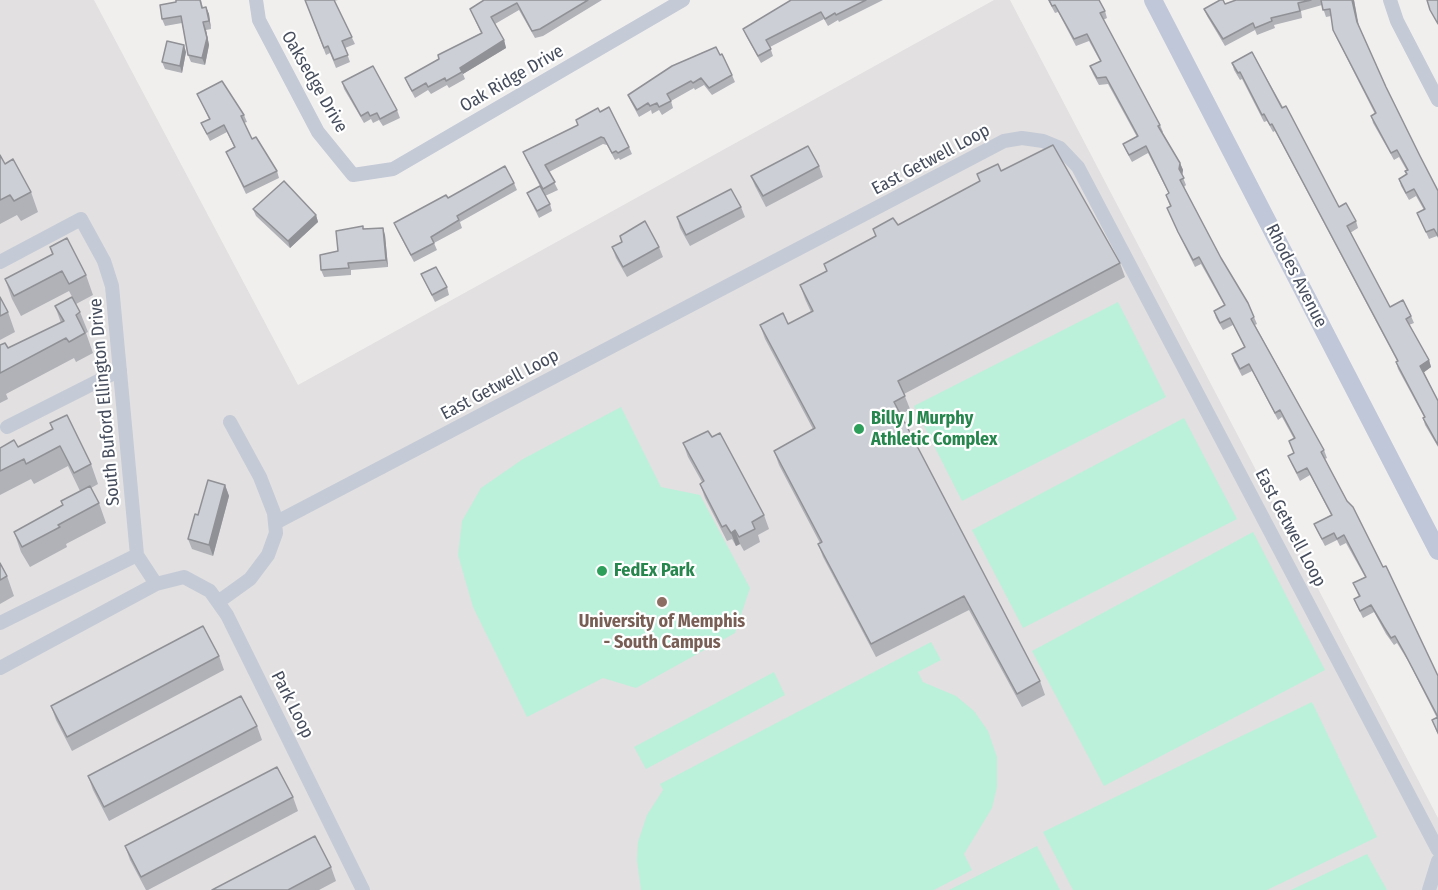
<!DOCTYPE html>
<style>
body{margin:0}
canvas{display:block;background:#f1efee}
</style>
<canvas width="1438" height="890"></canvas>
<script>
const context = document.querySelector('canvas').getContext('2d');
context.lineJoin = 'round';
function paint(path, color) { context.fillStyle = color; context.fill(path, 'evenodd'); }
const shape = rows => new Path2D(rows.map(r => 'M' + r).join(''));
function trace(path, color, width, dash) { context.strokeStyle = color; context.lineWidth = width; context.lineCap = dash ? 'butt' : 'round'; context.setLineDash(dash || []); context.stroke(path); }
function drawText(font, color, halo, rows, align = 'center') {
  context.font = font + ' "Fira Sans Condensed",sans-serif'; context.lineWidth = 4.5; context.setLineDash([]); context.textBaseline = 'middle'; context.strokeStyle = halo; context.fillStyle = color; for (const [text, x, y, turn = 0] of rows) {
    context.save(); context.translate(x, y); context.rotate((+turn || 0) * Math.PI / 180); context.textAlign = isNaN(turn) ? turn : align; if (halo) context.strokeText(text, 0, 0); context.fillText(text, 0, 0); context.restore();
  }
}
paint(shape([
 [0,0,94,0,298,385,994,0,1010,0,1438,818,1438,890,0,890]
]), '#e2e0e0');
paint(shape([
 [1118,302,1166,397,962,501,914,406],
 [621,407,661,487,700,495,750,588,735,633,636,688,603,678,527,717,473,607,458,555,462,521,481,488,523,459],
 [1184,418,1237,519,1023,628,972,530],
 [1253,532,1325,670,1104,786,1032,651],
 [931,642,941,660,918,672,923,682,956,696,974,711,988,731,997,757,997,787,992,808,964,854,972,870,934,890,641,890,637,860,638,842,647,815,663,790,660,784],
 [774,672,785,695,646,769,634,747],
 [1312,702,1377,837,1267,890,1073,890,1043,832],
 [1037,846,1060,890,949,890],
 [1367,854,1387,890,1291,890]
]), '#bbf1db');
trace(shape([
 [256,0,259,20,318,132,353,175,393,169,683,0],
 [1390,0,1397,21,1438,100],
 [0,262,81,219,104,261,112,286,137,555,156,584],
 [7,427,120,370],
 [275,523,1004,141,1022,138,1043,141,1060,148,1078,167,1438,850],
 [218,602,250,579,268,555,276,533,274,513,260,477,230,422],
 [0,623,137,555],
 [0,668,156,584,184,577,210,591,227,615,363,890],
 [1429,890,1438,861]
]), '#c4cad6', 14);
trace(shape([
 [1153,0,1438,551]
]), '#c0c7d8', 18);
paint(shape([
 [176,0,201,0,203,8,206,7,209,14,211,29,206,30,209,45,205,65,191,62,188,55,182,23,165,26,162,19,176,2],
 [305,0,338,0,334,1,355,44,345,48,350,62,336,68,330,53,326,55],
 [484,0,602,0,543,36,535,38,519,10,495,24,504,40,506,48,463,74,465,79,449,88,447,85,431,94,428,90,415,98,408,85,405,78,439,59,438,55,481,33,470,9],
 [791,0,883,0,839,22,838,20,828,26,824,19,770,47,773,56,761,63,746,36,743,29],
 [1048,0,1099,0,1105,11,1107,18,1103,20,1160,125,1163,132,1162,132,1180,163,1183,170,1182,175,1186,185,1184,187,1221,258,1248,303,1257,324,1255,325,1324,450,1327,458,1325,459,1438,676,1438,735,1432,720,1437,718,1408,661,1397,643,1394,645,1386,634,1374,612,1363,618,1357,606,1354,599,1359,597,1353,583,1365,577,1346,543,1340,546,1337,540,1325,546,1317,531,1314,524,1331,515,1310,475,1300,481,1291,463,1288,456,1294,453,1294,439,1282,417,1278,420,1252,371,1242,376,1234,361,1232,354,1244,347,1233,325,1223,330,1216,318,1214,311,1224,305,1201,264,1195,267,1181,239,1167,208,1170,206,1166,195,1169,194,1148,153,1132,162,1126,151,1123,144,1137,137,1108,84,1099,85,1093,74,1090,66,1100,61,1089,41,1076,46,1058,12,1055,13],
 [1236,0,1354,0,1359,26,1386,87,1420,156,1438,191,1438,238,1437,236,1429,239,1417,213,1424,210,1416,196,1409,200,1401,186,1399,179,1406,175,1407,171,1399,157,1394,160,1373,123,1371,116,1375,114,1336,37,1333,30,1331,16,1326,17,1322,5,1301,11,1302,18,1274,25,1275,28,1257,35,1255,30,1225,46,1207,16,1204,9,1225,4],
 [716,47,732,75,735,82,712,95,704,85,695,90,694,88,671,101,673,108,662,115,659,110,652,114,651,110,639,117,631,102,628,95],
 [186,52,182,73,165,69,162,62],
 [1252,52,1339,207,1356,221,1358,228,1350,233,1390,307,1411,316,1414,323,1409,325,1429,360,1431,367,1424,372,1438,401,1438,447,1425,425,1423,418,1424,417,1398,369,1396,362,1397,361,1275,131,1273,132,1267,121,1264,122,1242,79,1240,80,1234,70,1232,63],
 [342,82,397,110,400,118,383,126,379,120,373,123,371,119,364,123,344,89],
 [197,94,244,115,247,122,244,123,252,139,277,171,279,178,246,194,226,152,234,147,227,132,210,141,201,123,209,119],
 [600,112,629,147,632,154,620,160,619,158,615,160,607,145,603,144,549,172,558,190,545,196,526,159,523,152,578,125,576,120],
 [0,155,5,164,31,192,38,212,21,221,17,215,0,224],
 [819,166,823,177,766,207,755,186,751,176],
 [1001,171,1120,263,1125,277,904,394,910,409,900,415,1040,681,1045,695,1022,707,969,610,876,657,823,557,818,544,820,543,779,465,774,451,813,429,765,339,760,325,788,324,811,312,805,299,800,285,826,271,876,236],
 [514,183,517,190,460,222,462,228,434,243,437,250,414,262,397,230,394,223,448,198],
 [527,193,550,204,552,211,539,218,530,200],
 [741,207,745,217,690,246,680,228,677,217],
 [253,209,316,215,318,222,290,248,256,216],
 [364,229,385,235,388,267,351,270,351,275,324,277,321,270,338,251],
 [620,236,659,247,663,257,627,277,616,258,612,247,622,242],
 [50,247,86,275,93,295,76,304,69,291,21,316,12,299,5,279,52,254],
 [421,274,447,287,449,295,435,302],
 [0,297,8,312,15,332,0,340],
 [55,306,80,312,88,332,86,333,93,353,76,362,74,358,6,394,8,399,0,403,0,345,8,348,61,323],
 [50,423,91,464,98,484,91,488,99,503,106,523,66,544,67,547,30,567,21,552,14,532,63,505,61,501,80,491,68,466,34,484,31,479,0,495,0,448,18,447,52,429],
 [683,443,764,515,769,529,758,535,760,542,744,551,740,544,736,546,732,539,727,541,705,498,700,484,702,482,688,457],
 [225,485,229,496,213,556,192,549,188,539,198,515],
 [0,563,7,576,14,596,0,604],
 [219,656,224,670,72,751,56,720,51,706],
 [257,726,262,740,109,821,93,790,88,776],
 [293,797,298,811,148,890,146,890,130,860,125,846],
 [331,867,336,881,319,890,212,890]
]), '#b0b2b8');
paint(shape([
 [1352,0,1354,0,1359,29,1357,22],
 [206,7,209,14,211,29,209,21],
 [203,22,206,30,209,45,205,65,202,58],
 [504,40,506,48,463,74,460,68],
 [184,45,186,52,182,73,180,66],
 [1180,163,1183,170,1182,176,1179,169],
 [316,215,318,222,290,248,288,241],
 [383,228,385,235,388,267,386,260],
 [1429,360,1431,367,1423,373,1420,366],
 [225,485,229,496,213,556,209,545],
 [735,530,740,544,736,546,731,533]
]), '#909196');
const building = shape([
 [176,0,200,0,202,8,206,7,209,21,203,22,207,38,202,58,188,55,181,16,162,19,160,5,176,2,176,0],
 [305,0,334,0,352,37,342,41,348,55,334,60,328,46,324,48,305,0],
 [484,0,588,0,540,29,532,31,517,3,491,17,504,40,460,68,462,72,446,81,445,78,428,87,426,83,412,91,405,78,439,59,438,55,482,33,470,9,484,0],
 [791,0,866,0,836,15,835,13,825,19,821,12,766,40,771,49,758,56,743,29,791,0],
 [1049,0,1099,0,1105,11,1100,13,1160,125,1158,126,1180,163,1179,169,1184,178,1180,180,1221,258,1248,303,1254,317,1251,319,1324,450,1321,452,1347,501,1353,507,1383,567,1386,566,1438,676,1438,733,1432,720,1438,717,1405,654,1395,636,1391,638,1384,627,1371,605,1360,611,1354,599,1360,596,1353,583,1366,577,1344,535,1337,539,1334,533,1322,539,1314,524,1332,515,1307,468,1297,473,1288,456,1294,453,1289,441,1295,438,1280,410,1275,413,1249,364,1240,369,1232,354,1245,347,1230,318,1220,323,1214,311,1225,305,1199,257,1193,260,1178,232,1167,208,1171,206,1166,195,1169,193,1146,146,1129,155,1123,144,1138,136,1106,77,1097,78,1090,66,1101,61,1087,34,1074,39,1055,5,1052,6,1049,0],
 [1220,0,1223,0,1225,4,1236,0,1311,0,1298,3,1300,11,1271,18,1272,21,1255,28,1253,23,1223,39,1204,9,1220,0],
 [1321,0,1352,0,1357,22,1386,87,1420,156,1438,191,1438,236,1434,229,1426,232,1417,213,1425,209,1414,189,1406,193,1399,179,1407,174,1405,171,1408,170,1397,150,1391,153,1371,116,1376,113,1333,30,1330,9,1323,10,1321,0],
 [1427,0,1438,0,1438,24,1430,10,1427,0],
 [167,41,184,45,180,66,162,62,167,41],
 [716,47,720,55,722,54,732,75,709,88,701,78,693,83,691,81,667,94,671,101,659,107,657,103,650,106,648,103,637,110,628,95,672,66,716,47],
 [1252,52,1282,108,1286,106,1339,207,1346,203,1356,221,1347,226,1390,307,1403,300,1411,316,1406,319,1429,360,1420,366,1438,401,1438,445,1423,418,1425,417,1396,362,1398,361,1272,124,1270,125,1264,114,1262,115,1240,72,1238,73,1232,63,1252,52],
 [373,66,397,110,380,119,377,113,370,116,368,112,361,116,342,82,373,66],
 [222,81,244,115,241,116,252,139,256,137,277,171,244,187,226,152,235,147,224,125,207,134,201,123,210,119,197,94,222,81],
 [609,107,629,147,618,153,616,151,612,153,604,138,601,137,545,165,555,182,543,189,523,152,578,125,576,120,598,108,600,112,609,107],
 [1053,145,1120,263,898,381,905,396,894,402,1040,681,1017,694,964,596,871,644,818,544,822,542,774,451,815,428,760,325,783,313,788,324,813,311,800,285,827,271,824,264,876,236,873,229,893,218,898,225,980,181,977,174,998,164,1001,171,1053,145],
 [808,146,819,166,763,196,751,176,808,146],
 [0,155,5,164,13,159,31,192,14,201,10,195,0,200,0,155],
 [505,166,514,183,457,216,459,220,431,237,434,243,411,255,394,223,446,195,448,198,505,166],
 [284,181,316,215,288,241,253,209,284,181],
 [540,186,550,204,537,211,527,193,540,186],
 [731,189,741,207,686,235,677,217,731,189],
 [645,221,659,247,623,267,612,247,622,242,620,236,645,221],
 [363,226,363,229,383,228,386,260,348,263,349,268,321,270,320,255,338,251,336,231,363,226],
 [67,238,86,275,69,284,62,271,14,296,5,279,53,254,50,247,67,238],
 [436,267,447,287,432,295,421,274,436,267],
 [0,297,8,312,0,316,0,297],
 [72,297,80,312,76,315,85,333,69,342,66,338,0,373,0,345,5,343,8,348,64,321,55,306,72,297],
 [67,415,91,464,74,473,60,446,26,464,24,459,0,471,0,448,14,440,18,447,53,429,50,423,67,415],
 [708,431,712,437,720,433,764,515,752,522,755,529,739,537,735,530,731,533,726,525,722,527,700,484,704,481,683,443,708,431],
 [208,480,225,485,209,545,188,539,195,514,198,515,208,480],
 [90,486,99,503,58,525,60,527,22,547,14,532,63,505,61,501,90,486],
 [0,563,7,576,0,580,0,563],
 [203,626,219,656,67,737,51,706,203,626],
 [241,696,257,726,104,807,88,776,241,696],
 [277,767,293,797,141,877,125,846,277,767],
 [315,836,331,867,288,890,212,890,315,836]
]);
paint(building, '#cdcfd6');
trace(building, '#909196', 1.5);
for (const [x, y, r, color] of [
 [859,429,6,"#2e9e5b"],
 [602,571,6,"#2e9e5b"],
 [662,602,6,"#8d6e63"]
]) { const dot = new Path2D(); dot.arc(x, y, r, 0, 2 * Math.PI); context.fillStyle = color; context.fill(dot); trace(dot, '#fff', 2); }
drawText('18px', '#464d5d', '#fff', [
 ["Oak Ridge Drive",512,79,-30],
 ["Oaksedge Drive",314,82,60],
 ["East Getwell Loop",931,160,-28],
 ["Rhodes Avenue",1296,276,63],
 ["East Getwell Loop",500,385,-28],
 ["South Buford Ellington Drive",105,402,-95],
 ["East Getwell Loop",1290,528,62],
 ["Park Loop",292,705,63]
]);
drawText('bold 18px', '#27864d', '#fff', [
 ["Billy J Murphy",871,419],
 ["Athletic Complex",871,440],
 ["FedEx Park",614,571]
], 'left');
drawText('bold 18px', '#785e54', '#fff', [
 ["University of Memphis",662,622],
 ["- South Campus",662,643]
]);
</script>
